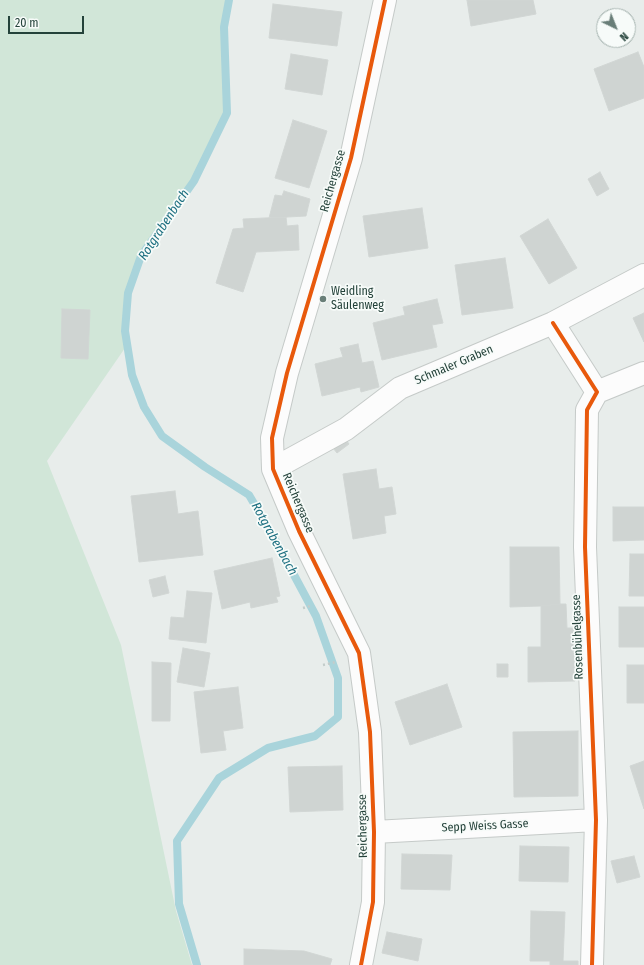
<!DOCTYPE html>
<meta charset="utf-8">
<style>
body{margin:0}
#map{position:relative;width:644px;height:965px;overflow:hidden;background:#e8edeb;font-family:"Fira Sans Condensed",sans-serif}
canvas{display:block}
.north{position:absolute;left:596px;top:8px;width:40px;height:40px;box-sizing:border-box;background:#f7fbf9;border:1px solid #a3b1ad;border-radius:50%;rotate:137deg;font-size:11px;font-weight:700;line-height:16px;text-align:center;color:#24423a}
.north::after{content:'';display:block;margin:auto;width:14px;height:18px;background:#697e78;clip-path:polygon(50% 0,100% 100%,50% 72%,0 100%)}
.scale{position:absolute;left:8px;top:16px;width:76px;height:18px;box-sizing:border-box;border:2px solid #24423a;border-top:0;padding-left:5px;font-size:12px;line-height:14px;white-space:nowrap;color:#24423a;-webkit-text-stroke:3px #f7fbf9;paint-order:stroke}
</style>
<div id="map">
<canvas width="644" height="965"></canvas>
<div class="north">N</div>
<div class="scale">20 m</div>
</div>
<script>
const context = document.querySelector('canvas').getContext('2d');
context.lineJoin = 'round';
function paint(path, color) { context.fillStyle = color; context.fill(path, 'evenodd'); }
const shape = rows => new Path2D(rows.map(r => 'M' + r).join(''));
function trace(path, color, width, dash) { context.strokeStyle = color; context.lineWidth = width; context.lineCap = dash ? 'butt' : 'round'; context.setLineDash(dash || []); context.stroke(path); }
function drawText(font, color, halo, rows, align = 'center') {
  context.font = font + ' "Fira Sans Condensed",sans-serif'; context.lineWidth = 3.5; context.setLineDash([]); context.textBaseline = 'middle'; context.strokeStyle = halo; context.fillStyle = color; for (const [text, x, y, turn = 0] of rows) {
    context.save(); context.translate(x, y); context.rotate((+turn || 0) * Math.PI / 180); context.textAlign = isNaN(turn) ? turn : align; if (halo) context.strokeText(text, 0, 0); context.fillText(text, 0, 0); context.restore();
  }
}
paint(shape([
 [0,0,227,0,221,31,224,118,187,194,141,258,126,299,122,321,125,348,47,461,121,645,176,911,192,965,0,965]
]), '#d1e6d8');
trace(shape([
 [197,965,179,904,177,841,219,778,268,748,315,736,338,717,338,678,316,616,272,534,249,495,205,467,162,436,144,407,132,375,125,331,128,293,141,256,194,181,227,113,224,27,229,0]
]), '#a9d4db', 8);
const building = shape([
 [467,0,533,0,536,14,471,26,467,0],
 [273,4,342,12,337,46,269,38,273,4],
 [638,52,644,67,644,98,609,111,594,69,638,52],
 [291,54,328,60,322,95,285,89,291,54],
 [293,120,327,131,309,188,275,178,293,120],
 [600,172,609,189,597,196,588,179,600,172],
 [284,191,310,199,306,216,269,218,275,195,282,196,284,191],
 [422,208,428,248,369,257,363,216,422,208],
 [286,217,287,226,298,225,299,250,256,252,243,292,216,283,233,229,244,228,243,219,286,217],
 [548,219,577,268,549,284,520,236,548,219],
 [505,258,513,308,462,315,455,265,505,258],
 [437,299,443,323,432,325,437,347,382,360,373,323,405,315,403,307,437,299],
 [62,309,90,310,88,359,61,358,62,309],
 [644,313,644,342,633,318,644,313],
 [358,344,362,363,373,361,379,387,361,392,360,387,322,396,315,364,343,357,340,348,358,344],
 [345,438,349,444,337,453,333,448,345,438],
 [376,469,379,489,392,487,396,514,384,516,386,533,353,539,343,474,376,469],
 [175,491,178,514,198,511,203,555,139,562,131,496,175,491],
 [613,507,644,507,644,540,613,541,613,507],
 [510,547,559,547,560,604,541,606,510,607,510,547],
 [630,554,644,554,644,596,629,596,630,554],
 [272,558,280,596,276,597,278,602,251,608,250,602,222,609,214,571,272,558],
 [165,576,169,593,153,597,149,580,165,576],
 [187,591,212,593,206,643,169,639,171,617,184,618,187,591],
 [560,604,566,604,567,628,574,628,575,681,528,682,528,647,541,647,541,606,560,604],
 [619,607,644,607,644,647,619,647,619,607],
 [183,648,210,653,204,687,177,682,183,648],
 [152,662,171,663,170,721,152,721,152,662],
 [497,664,508,664,508,677,497,677,497,664],
 [627,665,644,665,644,703,627,703,627,665],
 [447,684,462,727,410,745,395,702,447,684],
 [238,687,243,728,223,731,226,750,201,753,194,692,238,687],
 [578,731,578,796,514,797,513,732,578,731],
 [644,761,644,809,630,766,644,761],
 [342,766,343,810,290,812,288,767,342,766],
 [520,846,569,847,568,882,519,881,520,846],
 [402,854,452,855,450,890,401,889,402,854],
 [634,856,640,877,617,883,611,861,634,856],
 [531,911,565,912,563,961,578,961,578,965,550,965,550,961,530,961,531,911],
 [387,932,422,939,418,961,382,953,387,932],
 [244,949,304,951,332,959,330,965,244,965,244,949]
]);
paint(building, '#cfd4d2');
trace(building, '#d1d6d4', 1);
const street = shape([
 [553,323,597,392,587,410,585,547,596,820,592,965],
 [597,392,644,373],
 [273,469,346,429,400,388,553,323,644,275],
 [374,832,596,820],
 [361,965,373,902,374,832,370,732,359,653,299,531,273,469,272,438,287,373,351,158,385,0]
]);
trace(street, '#c5cac8', 24);
trace(shape([
 [303,608,310,606],
 [323,665,336,662]
]), '#c3ccca', 2.5, [2, 3]);
trace(street, '#fcfcfc', 22);
trace(shape([
 [553,323,597,392,587,410,585,547,596,820,592,965],
 [361,965,373,902,374,832,370,732,359,653,299,531,273,469,272,438,287,373,351,158,385,0]
]), '#e8590c', 4);
for (const [x, y, r, color] of [
 [323,299,4,"#697e78"]
]) { const dot = new Path2D(); dot.arc(x, y, r, 0, 2 * Math.PI); context.fillStyle = color; context.fill(dot); trace(dot, '#f7fbf9', 1.5); }
drawText('12px', '#24423a', '#f7fbf9', [
 ["Reichergasse",333,181,-74],
 ["Schmaler Graben",454,365,-23],
 ["Reichergasse",298,503,67],
 ["Rosenbühelgasse",578,637,-92],
 ["Reichergasse",363,826,-91],
 ["Sepp Weiss Gasse",485,826,-3]
]);
drawText('12px', '#24423a', '#f7fbf9', [
 ["Weidling",331,292],
 ["Säulenweg",331,306]
], 'left');
drawText('italic 13px', '#1c6f80', '#f7fbf9', [
 ["Rotgrabenbach",164,225,-57],
 ["Rotgrabenbach",274,539,61]
]);
</script>
